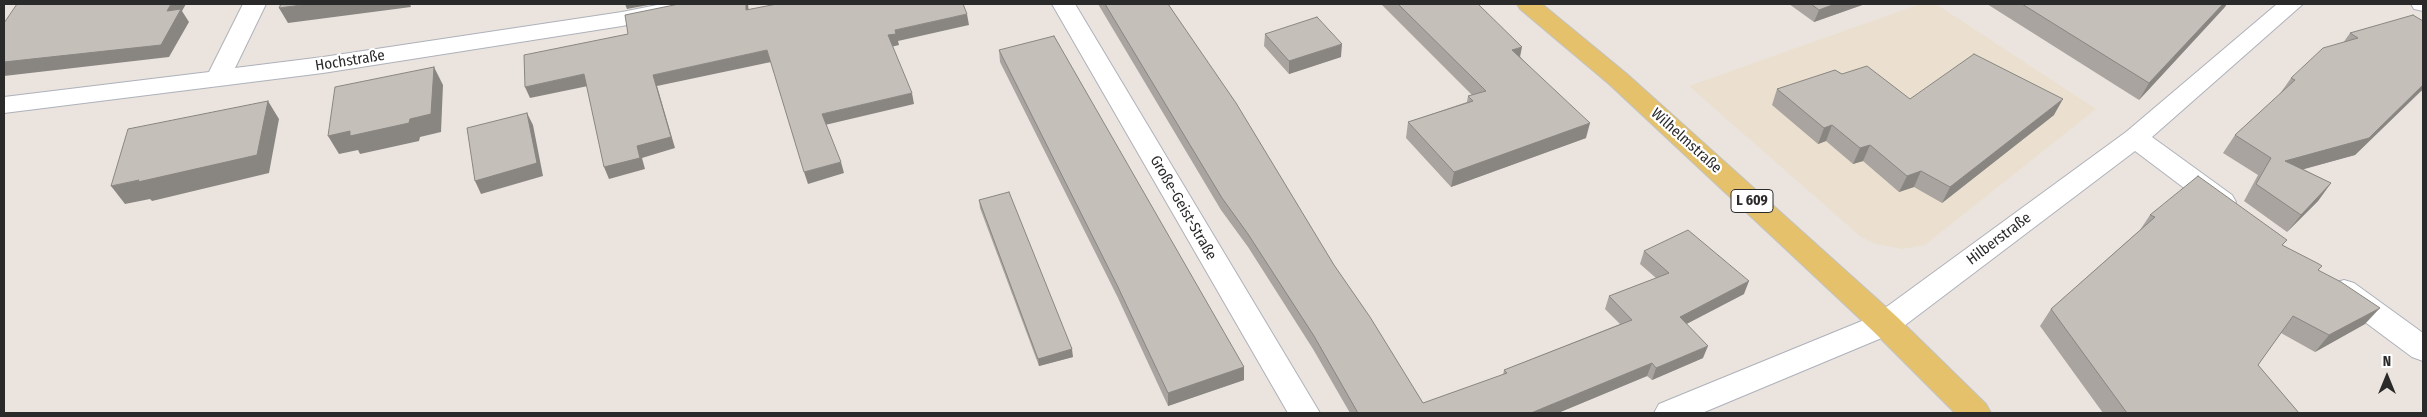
<!DOCTYPE html>
<meta charset="utf-8">
<style>
body{margin:0}
#map{position:relative;width:2427px;height:417px;overflow:hidden;background:#ebe4de;font-family:"Fira Sans Condensed",sans-serif}
canvas{display:block}
.frame{position:absolute;inset:0;border:5px solid #2a2a2a;pointer-events:none}
.north{position:absolute;left:2362px;top:352px;width:50px;height:50px;-webkit-text-stroke:4px #fff;paint-order:stroke;rotate:0deg;font-size:14px;font-weight:700;line-height:20px;text-align:center;color:#2a2a2a}
.north::after{content:'';display:block;margin:auto;width:18px;height:22px;background:#2a2a2a;clip-path:polygon(50% 0,100% 100%,50% 72%,0 100%)}
</style>
<div id="map">
<canvas width="2427" height="417"></canvas>
<div class="frame"></div>
<div class="north">N</div>
</div>
<script>
const context = document.querySelector('canvas').getContext('2d');
context.lineJoin = 'round';
function paint(path, color) { context.fillStyle = color; context.fill(path, 'evenodd'); }
const shape = rows => new Path2D(rows.map(r => 'M' + r).join(''));
function trace(path, color, width, dash) { context.strokeStyle = color; context.lineWidth = width; context.lineCap = dash ? 'butt' : 'round'; context.setLineDash(dash || []); context.stroke(path); }
function drawText(font, color, halo, rows, align = 'center') {
  context.font = font + ' "Fira Sans Condensed",sans-serif'; context.lineWidth = 4.5; context.setLineDash([]); context.textBaseline = 'middle'; context.strokeStyle = halo; context.fillStyle = color; for (const [text, x, y, turn = 0] of rows) {
    context.save(); context.translate(x, y); context.rotate((+turn || 0) * Math.PI / 180); context.textAlign = isNaN(turn) ? turn : align; if (halo) context.strokeText(text, 0, 0); context.fillText(text, 0, 0); context.restore();
  }
}
paint(shape([
 [1920,4,1936,4,2096,109,1925,245,1902,249,1876,244,1861,237,1689,86]
]), '#ebe0cf');
const minor = shape([
 [243,4,266,4,235,68,323,57,622,12,662,4,706,4,702,9,622,26,323,73,4,113,4,97,209,72,243,4],
 [1052,4,1075,4,1320,413,1288,413,1052,4],
 [2277,4,2303,4,2152,137,2232,195,2236,202,2232,209,2222,211,2212,209,2135,151,1896,332,1702,413,1654,413,1659,404,1874,316,2126,132,2277,4],
 [2411,4,2423,4,2423,11,2414,9,2411,4],
 [2344,280,2354,283,2423,333,2423,361,2412,357,2334,299,2329,291,2334,283,2344,280]
]);
const major = shape([
 [1517,4,1542,4,1627,74,1896,316,1986,404,1991,413,1955,413,1874,332,1776,240,1609,84,1520,9,1517,4]
]);
trace(minor, '#aeb1ba', 2);
trace(major, '#c3c3c3', 2);
paint(minor, '#fff');
paint(major, '#e4c16a');
paint(shape([
 [1098,4,1168,4,1334,265,1423,403,1503,375,1504,370,1620,324,1605,309,1609,296,1656,278,1640,264,1644,251,1744,294,1686,324,1703,358,1652,380,1647,376,1558,413,1350,413,1313,349,1248,247,1221,210],
 [1381,4,1478,4,1586,138,1451,187,1406,138,1408,122,1467,102,1468,96,1472,95],
 [1789,4,1865,4,1814,22],
 [1987,4,2227,4,2224,8,2139,100],
 [2423,21,2423,92,2421,91,2355,155,2303,169,2331,183,2318,201,2287,232,2244,201,2258,175,2223,153,2235,135,2279,95,2291,78,2343,43,2350,33],
 [1265,34,1341,57,1289,74,1264,46],
 [999,50,1244,367,1244,380,1168,406,1118,298,1000,62],
 [1842,74,1910,99,2054,115,1942,203,1914,187,1899,192,1863,161,1853,164,1826,141,1818,144,1772,105,1777,89],
 [979,200,1073,357,1039,366,980,208],
 [2150,215,2283,245,2318,270,2365,324,2315,352,2281,333,2258,365,2299,413,2103,413,2040,326,2051,309,2140,230]
]), '#a9a49f');
paint(shape([
 [171,4,186,4,182,11,189,22,169,57,4,76,4,62,167,11],
 [309,4,410,4,411,7,288,23,279,8],
 [625,4,654,4,627,9],
 [746,4,748,4,750,21,746,10],
 [1835,4,1865,4,1814,22,1819,10],
 [2223,4,2227,4,2224,8,2139,100,2149,83],
 [967,14,969,25,898,41,899,45,891,47,888,35,895,30],
 [1342,44,1341,57,1289,74,1289,61],
 [1522,47,1519,62,1512,50],
 [767,50,771,62,657,86,675,148,642,158,645,169,609,179,604,167,637,146,653,75],
 [434,67,443,85,441,132,420,137,419,141,360,154,358,150,339,154,328,136],
 [584,74,588,86,530,98,525,87],
 [2423,85,2423,89,2421,91,2355,155,2272,178,2285,161],
 [912,93,914,104,825,125,822,114],
 [2063,99,2054,115,1942,203,1950,187],
 [268,101,279,119,269,173,152,201,150,199,125,204,111,186,139,180],
 [527,113,533,125,543,176,481,194,475,181],
 [1590,123,1586,138,1451,187,1454,172],
 [1832,125,1826,141,1818,144,1824,128],
 [1870,145,1863,161,1853,164,1860,148],
 [841,162,844,173,808,184,804,172],
 [1921,171,1914,187,1899,192,1907,176],
 [2331,183,2318,201,2287,232,2301,215],
 [1749,281,1744,294,1675,330,1680,317],
 [2380,308,2365,324,2315,352,2329,335],
 [1708,346,1703,358,1652,380,1656,368],
 [1072,349,1073,357,1039,366,1038,359],
 [1652,363,1647,376,1558,413,1531,413],
 [1244,367,1244,380,1168,406,1168,393]
]), '#898682');
const building = shape([
 [17,4,171,4,167,11,181,9,161,45,4,62,4,23,17,4],
 [281,4,309,4,279,8,281,4],
 [679,4,746,4,746,10,777,4,963,4,967,14,895,30,896,34,888,35,912,93,822,114,841,162,804,172,767,50,653,75,671,137,637,146,640,158,604,167,584,74,525,87,524,55,628,34,625,15,679,4],
 [1105,4,1168,4,1236,103,1334,265,1370,317,1423,403,1507,373,1504,370,1632,320,1609,296,1669,273,1644,251,1688,230,1749,281,1680,317,1708,346,1656,368,1652,363,1531,413,1358,413,1314,336,1248,234,1222,198,1105,4],
 [1398,4,1478,4,1522,47,1512,50,1590,123,1454,172,1408,122,1473,101,1468,96,1486,91,1398,4],
 [1811,4,1835,4,1819,10,1811,4],
 [2022,4,2223,4,2149,83,2022,4],
 [2413,15,2423,21,2423,85,2369,138,2285,161,2331,183,2301,215,2256,184,2271,158,2235,135,2284,90,2295,80,2291,78,2323,48,2358,38,2350,33,2413,15],
 [1317,17,1342,44,1289,61,1265,34,1317,17],
 [1054,36,1244,367,1168,393,1117,285,999,50,1054,36],
 [1974,54,2063,99,1950,187,1921,171,1907,176,1870,145,1860,148,1832,125,1824,128,1777,89,1835,70,1842,74,1867,66,1910,99,1974,54],
 [434,67,431,114,410,119,409,123,350,136,350,131,328,136,335,87,434,67],
 [268,101,257,155,138,182,139,180,111,186,128,129,268,101],
 [527,113,537,163,475,181,467,128,527,113],
 [2198,176,2287,240,2282,245,2319,264,2322,266,2318,270,2341,282,2380,308,2329,335,2293,316,2258,365,2299,413,2127,413,2051,309,2155,217,2150,215,2198,176],
 [1009,192,1072,349,1038,359,979,200,1009,192]
]);
paint(building, '#c4bfb9');
trace(building, '#898682', 1);
for (const [x, y, w] of [
 [1752,201,42]
]) { const box = new Path2D(); box.roundRect(x - w / 2, y - 11.5, w, 23, 4); context.fillStyle = '#fff'; context.fill(box); trace(box, '#2a2a2a', 1); }
drawText('bold 14px', '#2a2a2a', null, [
 ["L 609",1752,201]
]);
drawText('15px', '#2a2a2a', '#fff', [
 ["Hochstraße",350,61,-9],
 ["Wilhelmstraße",1686,141,42],
 ["Große-Geist-Straße",1183,208,60],
 ["Hilberstraße",1999,239,-37]
]);
</script>
